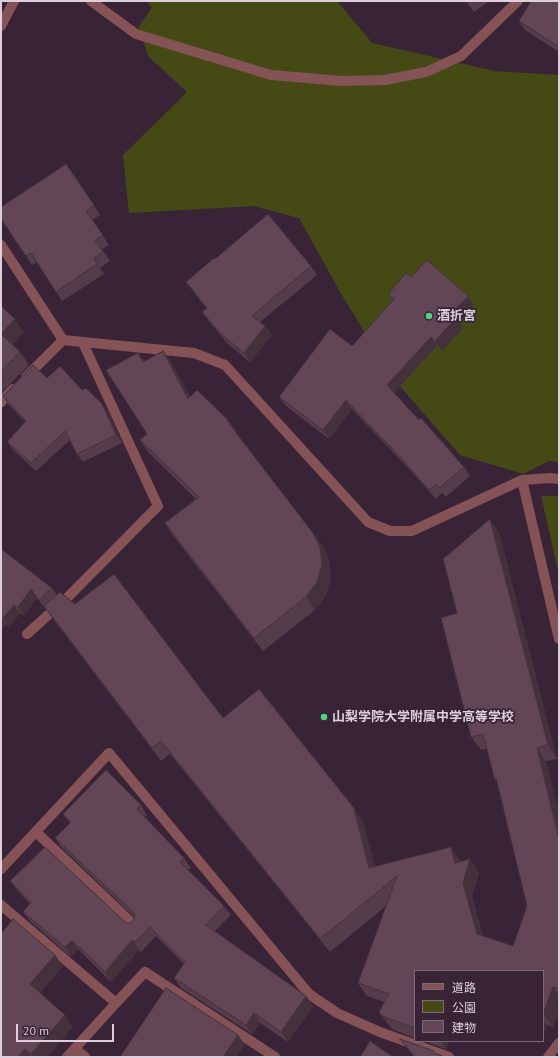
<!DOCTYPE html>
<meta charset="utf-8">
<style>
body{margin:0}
#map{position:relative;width:560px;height:1058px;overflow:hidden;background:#392437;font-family:"PT Sans","Noto Sans JP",sans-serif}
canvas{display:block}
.frame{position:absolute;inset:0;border:2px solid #ddcfdb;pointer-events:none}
.legend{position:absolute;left:414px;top:970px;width:130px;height:72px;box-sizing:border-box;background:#392437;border:1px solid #7b6879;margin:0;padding:5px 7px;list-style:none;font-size:12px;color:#ddcfdb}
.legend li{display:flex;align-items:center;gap:8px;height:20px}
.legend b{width:20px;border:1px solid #7b6879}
.scale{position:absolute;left:16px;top:1024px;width:98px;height:18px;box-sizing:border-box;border:2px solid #ddcfdb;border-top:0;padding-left:5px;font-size:12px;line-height:14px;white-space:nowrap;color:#ddcfdb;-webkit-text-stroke:3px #392437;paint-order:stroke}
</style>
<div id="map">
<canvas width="560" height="1058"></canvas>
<div class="frame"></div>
<ul class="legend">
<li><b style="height:5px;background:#855355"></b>道路</li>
<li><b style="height:11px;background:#454a15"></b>公園</li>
<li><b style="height:11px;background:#624656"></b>建物</li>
</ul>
<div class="scale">20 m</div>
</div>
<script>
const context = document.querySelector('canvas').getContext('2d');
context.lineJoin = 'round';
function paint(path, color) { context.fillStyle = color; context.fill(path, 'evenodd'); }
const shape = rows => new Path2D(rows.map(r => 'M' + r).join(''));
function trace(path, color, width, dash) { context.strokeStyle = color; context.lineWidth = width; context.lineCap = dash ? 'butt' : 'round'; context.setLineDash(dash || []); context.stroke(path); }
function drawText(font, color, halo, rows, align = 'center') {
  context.font = font + ' "PT Sans","Noto Sans JP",sans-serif'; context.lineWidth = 3.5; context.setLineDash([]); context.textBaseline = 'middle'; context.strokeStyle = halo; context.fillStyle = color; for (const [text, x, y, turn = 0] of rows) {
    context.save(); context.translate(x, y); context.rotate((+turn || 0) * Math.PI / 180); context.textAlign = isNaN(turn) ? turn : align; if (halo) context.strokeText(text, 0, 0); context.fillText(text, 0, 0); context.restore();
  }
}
paint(shape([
 [146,1,337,1,372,43,495,71,559,75,559,462,549,461,523,474,460,455,392,377,343,297,299,218,253,206,129,213,123,155,187,92,149,57,138,28,152,7],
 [541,496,559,496,559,574]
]), '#454a15');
trace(shape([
 [91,1,136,34,271,75,342,81,385,80,426,72,461,56,518,1],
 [1,26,14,1],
 [1,245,63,340,194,353,225,365,368,522,390,531,412,531,522,480],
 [26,377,63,340],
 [1,402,13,389],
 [559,479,550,478,522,480,559,639],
 [27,634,66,599,158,506,83,343],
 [36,832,135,926],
 [1,869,109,753,309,994,337,1013,380,1032,449,1057],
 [1,905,116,1003,67,1057],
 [116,1003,145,972,275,1057],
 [75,1049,85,1057],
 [548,1057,559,1043]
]), '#855355', 10);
paint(shape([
 [466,1,489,1,474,12],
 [559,1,559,52,525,30,519,21],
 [73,173,100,215,92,220,109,245,102,249,110,261,100,268,104,274,62,301,37,262,32,265,26,256],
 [215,259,311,266,317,275,260,322,265,326,272,335,250,362,227,343,208,320,202,312,206,308,192,290,186,282],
 [411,277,468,296,474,305,459,322,463,328,442,351,437,346,394,393,464,467,470,476,446,497,442,493,436,499,409,469,352,409,329,439,286,406,279,397,352,346,392,301,388,294],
 [1,306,24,332,12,345,20,352,29,365,1,393],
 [163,351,172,364,190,397,228,420,237,433,236,434,323,546,329,560,331,578,326,595,315,610,263,651,174,537,165,523,196,499,149,453,140,440,147,434,138,353,144,361],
 [47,378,82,390,108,412,122,443,83,462,77,454,70,440,36,471,13,450,7,442,25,422,8,404,3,396],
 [499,532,557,759,546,761,559,814,559,1009,553,1027,547,1025,543,1037,543,971,415,971,415,1038,392,1029,379,1012,385,1002,367,996,358,983,386,906,330,952,170,754,161,761,37,598,24,616,20,613,9,627,6,624,1,629,1,549,52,588,57,595,363,821,375,867,451,847,461,862,479,873,472,896,483,936,513,946,527,906,498,785,487,749,481,750,471,737,457,613],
 [141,805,147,815,145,817,184,858,191,868,188,870,224,906,231,915,215,931,306,996,313,1006,288,1042,260,1023,252,1034,181,988,174,978,184,964,156,936,141,952,139,950,111,982,78,949,71,957,30,921,23,912,30,904,17,890,10,881,127,923,130,923,133,921,134,917,61,847,55,838,70,823,63,814],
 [55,955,63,966,40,993,73,1027,47,1057,1,1057],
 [400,1039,436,1054,445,1057,414,1057],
 [424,1041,449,1041,446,1049]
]), '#543c4a');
paint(shape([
 [468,296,474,305,459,322,463,328,442,351,435,341,451,314],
 [15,319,24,332,10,347,1,334],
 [265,326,272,335,250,362,244,353],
 [431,337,437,346,393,394,387,385],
 [163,351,172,364,197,412,188,399],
 [346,400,352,409,329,439,323,430],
 [102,404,108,412,122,443,116,435],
 [490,519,499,532,557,759,548,745],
 [313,533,323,546,329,560,331,578,326,595,315,610,306,597],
 [31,589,37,598,24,616,18,607],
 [14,605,20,613,9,627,3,618],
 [1,617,6,624,1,629],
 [537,748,546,761,559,814,559,839],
 [354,808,363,821,379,881,369,868],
 [451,847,460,860,465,876,455,863],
 [470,859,479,873,472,896,486,947,477,934,463,883],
 [72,940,78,949,71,957,65,947],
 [132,940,139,950,111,982,105,972],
 [55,955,63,966,38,995,30,984],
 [553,987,559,996,559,1009,553,1027,543,1014],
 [306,996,313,1006,288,1042,281,1032],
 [254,1013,260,1023,252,1034,246,1025],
 [65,1015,73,1027,47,1057,33,1057,31,1054],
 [543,1020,547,1025,543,1037],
 [238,1035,245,1045,237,1057,223,1057],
 [440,1041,449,1041,446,1049],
 [25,1049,31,1057,18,1057]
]), '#45313c');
const building = shape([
 [531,1,559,1,559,47,519,21,531,1],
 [66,164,94,205,86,211,103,235,95,240,103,252,94,258,97,264,56,292,31,253,26,256,1,219,1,207,66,164],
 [268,214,311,266,252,316,265,326,244,353,221,334,202,312,207,308,186,282,214,258,215,259,268,214],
 [427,260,468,296,451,314,456,318,435,341,431,337,387,385,419,420,421,418,464,467,439,488,436,484,429,490,403,460,346,400,323,430,279,397,330,329,352,346,394,299,388,294,406,273,411,277,427,260],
 [1,306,15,319,1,334,20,352,1,371,1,306],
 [163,351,188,399,197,390,228,420,227,421,313,533,320,547,322,564,317,582,306,597,254,638,165,523,199,497,140,440,147,434,106,370,138,353,143,362,163,351],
 [33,365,47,378,60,366,82,390,86,388,102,404,116,435,77,454,65,431,31,463,7,442,26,421,3,396,33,365],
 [490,519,548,745,537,748,559,839,559,989,553,987,543,1014,543,971,415,971,415,1028,382,1016,379,1012,389,994,358,983,397,876,320,939,161,741,152,748,44,606,60,592,75,604,114,574,223,718,259,689,354,808,369,868,451,847,455,863,470,859,463,883,477,934,513,946,527,906,496,778,495,781,483,734,471,737,441,618,457,613,443,559,490,519],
 [1,549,52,588,39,600,31,589,18,607,14,605,3,618,1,616,1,549],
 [106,770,141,805,137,809,184,858,180,862,224,906,206,925,306,996,281,1032,254,1013,246,1025,174,978,185,962,150,927,135,942,132,940,105,972,72,940,65,947,23,912,31,902,10,881,45,847,124,921,127,923,130,923,133,921,135,915,133,912,55,838,71,822,63,814,106,770],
 [13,919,55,955,30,984,65,1015,31,1054,25,1049,18,1057,1,1057,1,934,13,919],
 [166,988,238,1035,223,1057,120,1057,166,988],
 [400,1039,434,1051,434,1053,445,1057,415,1057,400,1039],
 [370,1041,393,1057,360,1057,370,1041]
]);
paint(building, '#624656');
trace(building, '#45313c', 1);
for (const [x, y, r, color] of [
 [429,316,4,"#4ad778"],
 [324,717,4,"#4ad778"]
]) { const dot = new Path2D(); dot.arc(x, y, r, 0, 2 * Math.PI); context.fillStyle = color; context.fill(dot); trace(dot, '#392437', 1.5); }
drawText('bold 13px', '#ddcfdb', '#392437', [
 ["酒折宮",437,316],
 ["山梨学院大学附属中学高等学校",332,717]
], 'left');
</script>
